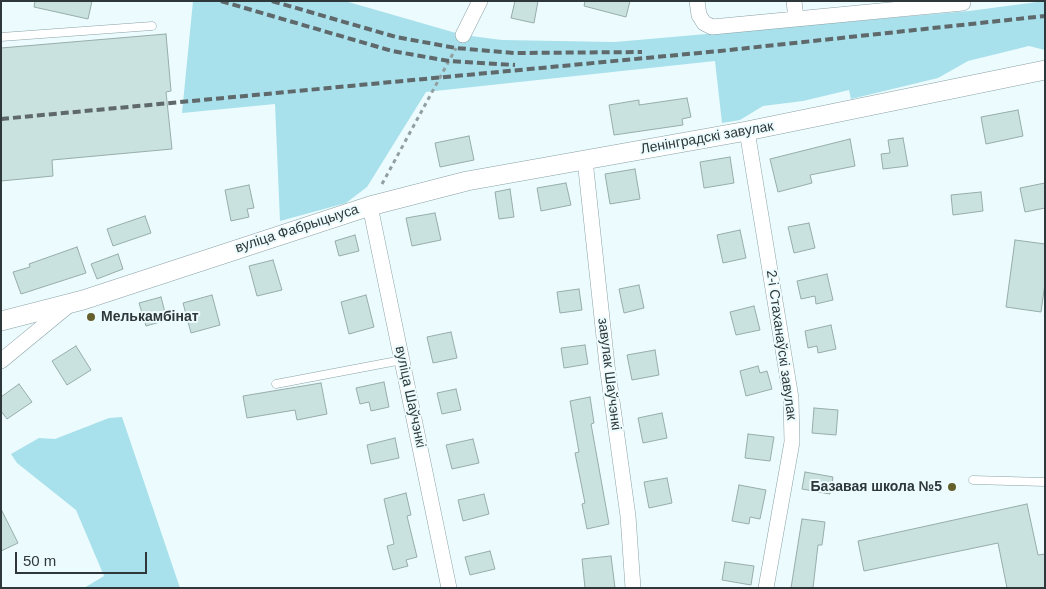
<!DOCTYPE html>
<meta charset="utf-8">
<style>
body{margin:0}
#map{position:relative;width:1046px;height:589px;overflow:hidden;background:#ecfbfd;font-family:Arial,sans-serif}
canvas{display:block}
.frame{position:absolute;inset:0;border:2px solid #2e3739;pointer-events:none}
.scale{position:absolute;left:15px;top:552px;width:132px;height:22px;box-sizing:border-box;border:2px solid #2e3739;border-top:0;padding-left:6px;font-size:15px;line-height:18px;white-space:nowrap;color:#2e3739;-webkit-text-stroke:4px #ecfbfd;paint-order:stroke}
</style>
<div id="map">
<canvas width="1046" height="589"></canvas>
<div class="frame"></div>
<div class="scale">50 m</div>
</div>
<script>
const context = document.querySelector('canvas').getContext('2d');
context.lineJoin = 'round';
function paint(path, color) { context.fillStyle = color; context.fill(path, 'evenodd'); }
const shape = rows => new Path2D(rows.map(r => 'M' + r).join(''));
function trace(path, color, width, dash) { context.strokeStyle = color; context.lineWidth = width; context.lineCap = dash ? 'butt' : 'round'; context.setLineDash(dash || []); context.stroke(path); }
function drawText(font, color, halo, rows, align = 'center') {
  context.font = font + ' Arial,sans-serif'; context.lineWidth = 4; context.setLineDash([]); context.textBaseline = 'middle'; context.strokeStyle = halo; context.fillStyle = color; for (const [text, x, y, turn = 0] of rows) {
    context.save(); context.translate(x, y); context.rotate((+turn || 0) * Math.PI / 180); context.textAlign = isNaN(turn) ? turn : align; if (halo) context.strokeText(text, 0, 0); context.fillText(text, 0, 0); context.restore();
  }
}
paint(shape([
 [193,1,345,1,463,35,502,40,615,42,969,11,1045,1,1045,50,1029,46,968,61,938,78,851,99,849,90,803,101,763,106,740,120,722,123,715,61,426,92,367,187,346,203,280,221,275,104,182,113],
 [122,417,180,588,84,588,104,576,76,510,17,463,11,454,39,438,55,439,109,418]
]), '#a8e1eb');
const building = shape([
 [35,1,92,1,88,19,34,7,35,1],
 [515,1,538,1,534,23,511,18,515,1],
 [585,1,630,1,626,17,584,6,585,1],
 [166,34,171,91,166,92,172,149,52,160,53,176,1,181,1,48,166,34],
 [687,98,691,117,682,119,683,125,614,135,609,105,639,100,639,105,687,98],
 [1018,110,1023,136,986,144,981,117,1018,110],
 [469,136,474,160,440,167,435,143,469,136],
 [903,138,908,166,883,169,881,154,890,153,888,140,903,138],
 [850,139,855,166,810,175,812,183,778,192,770,159,850,139],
 [730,157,734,183,704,188,700,162,730,157],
 [635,169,640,199,610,204,605,174,635,169],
 [566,183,571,205,541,211,537,188,566,183],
 [1045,183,1045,208,1025,212,1020,188,1045,183],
 [249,185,254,208,247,209,249,217,231,221,225,190,249,185],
 [510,189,514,217,499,219,495,192,510,189],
 [981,192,983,211,953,215,951,195,981,192],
 [435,213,441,240,412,246,406,218,435,213],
 [145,216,151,233,113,246,107,229,145,216],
 [809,223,815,248,794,253,788,227,809,223],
 [740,230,746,258,723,263,717,235,740,230],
 [355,235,359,251,339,256,335,241,355,235],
 [1015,240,1045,244,1045,283,1041,312,1006,307,1015,240],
 [77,247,86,273,21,294,13,272,30,267,29,264,77,247],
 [118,254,123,269,97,279,91,264,118,254],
 [273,260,282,290,257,296,249,266,273,260],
 [827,274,833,300,816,304,815,296,801,299,797,281,827,274],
 [639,285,644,308,624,313,619,289,639,285],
 [579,289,582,310,560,313,557,292,579,289],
 [212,295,220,325,191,333,183,303,212,295],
 [366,295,374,327,349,334,341,302,366,295],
 [161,297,167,320,146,326,139,303,161,297],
 [754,306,760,330,736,335,730,312,754,306],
 [831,325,836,349,818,353,817,346,808,348,805,331,831,325],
 [451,332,457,358,433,363,427,337,451,332],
 [585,345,588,364,564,368,561,348,585,345],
 [76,346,91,370,67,385,52,361,76,346],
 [655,350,659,375,632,380,627,355,655,350],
 [758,366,760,373,767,371,772,389,746,396,740,371,758,366],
 [384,382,389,407,371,411,369,402,360,404,356,388,384,382],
 [321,383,327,414,297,420,295,410,247,418,243,396,321,383],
 [19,384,32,402,7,419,1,411,1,397,19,384],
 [456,389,461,410,442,414,437,393,456,389],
 [590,397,594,423,591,424,609,524,587,529,582,504,585,503,575,453,579,452,570,401,590,397],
 [814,408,838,410,836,435,812,433,814,408],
 [662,413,667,438,643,443,638,418,662,413],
 [748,434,774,437,770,461,745,458,748,434],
 [395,438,399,458,371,464,367,445,395,438],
 [473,439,479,463,452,469,446,445,473,439],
 [805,472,833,477,830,494,802,489,805,472],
 [667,478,672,503,649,508,644,482,667,478],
 [739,485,766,490,760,519,750,517,749,524,732,521,739,485],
 [406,493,411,515,407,516,417,557,406,560,408,566,393,570,387,546,394,544,384,499,406,493],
 [484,494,489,514,463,521,458,500,484,494],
 [1027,504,1038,555,1045,554,1045,588,1007,588,998,543,864,571,858,541,1027,504],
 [1,509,18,543,1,551,1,509],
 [802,519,825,522,822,545,818,545,813,588,791,588,802,519],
 [490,551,495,569,470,575,465,557,490,551],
 [611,556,615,588,585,588,582,559,611,556],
 [725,562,754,566,751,585,722,580,725,562]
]);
paint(building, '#cae2df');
trace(building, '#96adaa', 1);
const service = shape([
 [1,37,152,26],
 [276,384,402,360],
 [973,480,1045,482]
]);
const minor = shape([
 [697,1,699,15,704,23,712,27,963,3],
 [794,1,796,19],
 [463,35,480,1],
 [747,131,791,398,792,442,766,588],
 [585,160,607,365,628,516,633,588],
 [370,206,449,588],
 [1,361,69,305]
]);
const tertiary = shape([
 [1,321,83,300,370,206,467,181,747,131,1045,70]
]);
trace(service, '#8aa1a5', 9);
trace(minor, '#8aa1a5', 16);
trace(tertiary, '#8aa1a5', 20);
trace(shape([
 [382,184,456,48]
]), '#929fa1', 3, [4, 4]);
trace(service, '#fff', 8);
trace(minor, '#fff', 15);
trace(tertiary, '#fff', 19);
trace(shape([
 [221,1,392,51,449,61,515,65],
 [272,1,396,37,456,48,514,53,642,52],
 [1,119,720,51,1045,16]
]), '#5f696b', 4, [8, 4]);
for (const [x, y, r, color] of [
 [91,317,5,"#655f2c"],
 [952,487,5,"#655f2c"]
]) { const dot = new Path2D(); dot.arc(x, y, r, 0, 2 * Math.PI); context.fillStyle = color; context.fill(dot); trace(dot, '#ecfbfd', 2); }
drawText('14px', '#2e3739', '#ecfbfd', [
 ["Ленінградскі завулак",707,138,-10],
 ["вуліца Фабрыцыуса",297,229,-18],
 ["2-і Стаханаўскі завулак",781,345,82],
 ["завулак Шаўчэнкі",609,374,83],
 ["вуліца Шаўчэнкі",410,397,78]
]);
drawText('bold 14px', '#2e3739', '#ecfbfd', [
 ["Мелькамбінат",101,317],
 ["Базавая школа №5",942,487,"right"]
], 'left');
</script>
